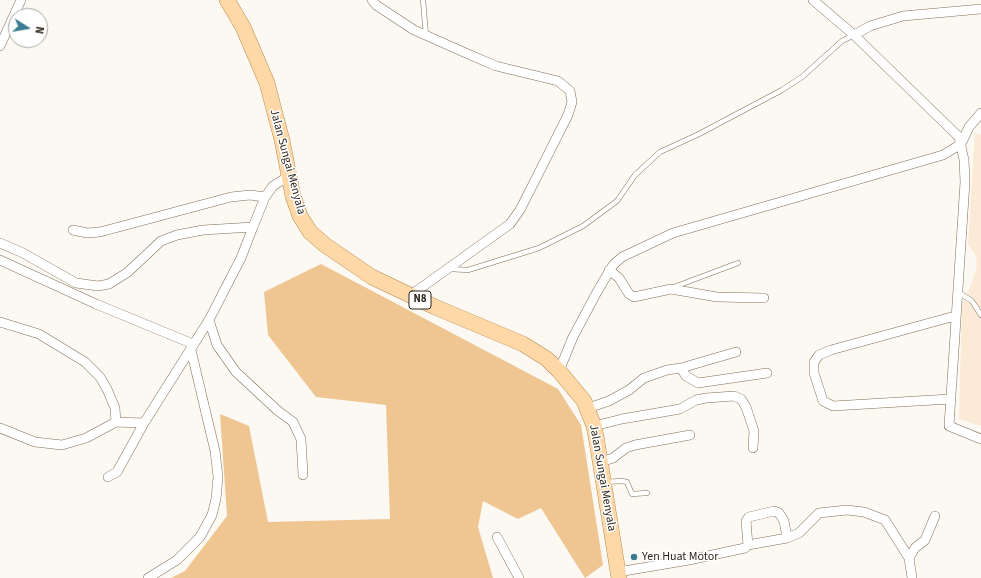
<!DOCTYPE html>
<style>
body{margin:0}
#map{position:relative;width:981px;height:578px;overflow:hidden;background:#fcf8f2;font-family:"Source Sans 3",sans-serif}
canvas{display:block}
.north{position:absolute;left:8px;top:8px;width:40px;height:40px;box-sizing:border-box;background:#fff;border:1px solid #aba8a4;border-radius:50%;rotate:101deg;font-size:11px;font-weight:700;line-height:16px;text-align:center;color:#2e261c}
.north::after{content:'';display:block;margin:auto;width:14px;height:18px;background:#3c7b90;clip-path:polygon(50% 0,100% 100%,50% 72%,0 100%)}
</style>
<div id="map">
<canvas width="981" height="578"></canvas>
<div class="north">N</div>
</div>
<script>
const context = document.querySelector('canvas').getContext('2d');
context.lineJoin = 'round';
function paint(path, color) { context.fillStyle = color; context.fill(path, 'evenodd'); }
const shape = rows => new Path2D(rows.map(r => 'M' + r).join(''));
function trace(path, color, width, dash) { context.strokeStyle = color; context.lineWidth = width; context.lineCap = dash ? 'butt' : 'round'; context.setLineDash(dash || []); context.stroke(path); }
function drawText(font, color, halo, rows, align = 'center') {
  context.font = font + ' "Source Sans 3",sans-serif'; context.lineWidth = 3; context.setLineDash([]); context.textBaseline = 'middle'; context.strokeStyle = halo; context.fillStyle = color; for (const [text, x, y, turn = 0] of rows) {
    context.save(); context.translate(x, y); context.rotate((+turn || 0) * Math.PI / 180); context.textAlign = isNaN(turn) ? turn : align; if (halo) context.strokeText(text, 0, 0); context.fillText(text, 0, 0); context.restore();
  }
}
paint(shape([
 [975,132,981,135,981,426,959,419,962,304,971,285,977,266,976,256,968,244]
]), '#fbead6');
paint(shape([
 [321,264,558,389,581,425,603,565,585,578,541,508,518,519,483,501,478,527,493,578,171,578,185,571,227,516,220,414,249,426,268,522,390,519,386,405,316,397,268,335,264,292]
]), '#efc592');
const lane = shape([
 [423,0,426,35],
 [450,269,468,270,539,248,583,226,617,201,635,175,660,152,699,134,782,90,802,77,842,41,854,35],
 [674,287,738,263],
 [958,292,972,301,981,315],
 [605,482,622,481,627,482,632,494,647,493]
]);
const street = shape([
 [372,0,376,5,414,30,468,54,496,66,558,81,570,91,572,102,568,115,520,210,510,224,411,295],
 [813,0,854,35,959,137,964,160,965,182,949,426,981,439],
 [854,35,870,26,903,16,981,9],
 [0,46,21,0],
 [73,230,87,233,100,232,231,197,250,195,265,197],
 [0,243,23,253,76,283,98,286,109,284,128,272,161,241,177,235,203,230,253,227,265,197,273,186,289,176],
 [0,260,96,304,193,344],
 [609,270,619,278,629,294,634,297,671,289,717,297,764,298],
 [209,320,217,345,236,372,277,410,293,422,301,439,303,475],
 [0,322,39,334,85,362,100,377,107,389,115,408,116,422],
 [681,368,736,352],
 [559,371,573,337,597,292,613,265,622,257,673,233,943,155,961,144,969,127,981,113],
 [950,399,833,406,823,401,814,373,814,362,819,355,831,350,955,316],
 [588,408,609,401,629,390,644,378,667,370,681,368,686,376,698,383,767,373],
 [594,426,622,419,680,409,696,400,706,398,734,396,741,399,746,407,754,431,753,448],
 [0,428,35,442,62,445,86,438,116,422,144,423],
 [601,462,613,458,626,448,635,445,690,435],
 [108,477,117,472,144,423,209,320,241,258,253,227],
 [497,537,519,578],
 [748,545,787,538,799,533,819,513,847,510,864,512,885,520,909,558],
 [618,572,689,560,745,548,748,545,746,521,749,517,774,511,779,513,784,521,787,538],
 [148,578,177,560,200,537,212,515,216,499,218,477,215,451,191,350],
 [912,578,909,558,915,548,925,540,935,516]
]);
const primary = shape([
 [227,0,243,27,267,83,282,140,293,196,300,216,310,232,325,245,372,277,435,307,523,344,547,359,559,371,584,401,594,426,597,442,619,578]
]);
trace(lane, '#826e56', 5.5);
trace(street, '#826e56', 10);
trace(primary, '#b58951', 16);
trace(lane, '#fff', 4.5);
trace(street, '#fff', 9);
trace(primary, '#fed9a7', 15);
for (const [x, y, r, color] of [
 [634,557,4,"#3c7b90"]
]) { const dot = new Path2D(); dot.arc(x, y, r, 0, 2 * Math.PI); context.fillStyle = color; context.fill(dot); trace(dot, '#fff', 1.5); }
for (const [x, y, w] of [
 [420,300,22]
]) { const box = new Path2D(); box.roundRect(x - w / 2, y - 9, w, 18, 3); context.fillStyle = '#fff'; context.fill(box); trace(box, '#2e261c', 1); }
drawText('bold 11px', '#2e261c', null, [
 ["N8",420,300]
]);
drawText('12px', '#2e261c', '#fff', [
 ["Jalan Sungai Menyala",287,162,75],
 ["Jalan Sungai Menyala",602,478,80]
]);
drawText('12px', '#2e261c', '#fff', [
 ["Yen Huat Motor",642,557]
], 'left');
</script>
